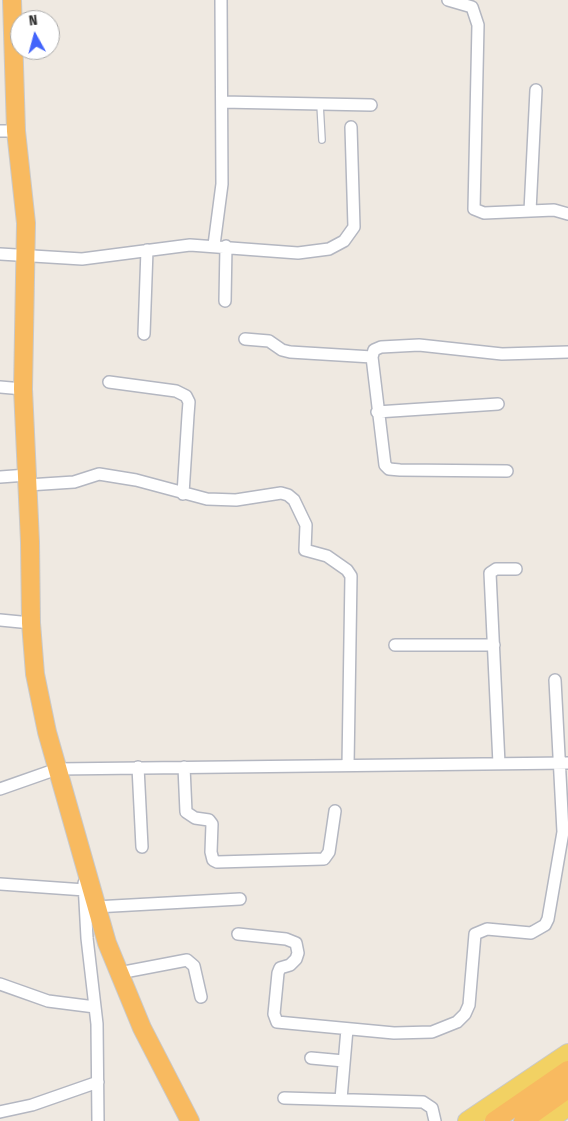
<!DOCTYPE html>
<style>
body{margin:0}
#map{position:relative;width:568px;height:1121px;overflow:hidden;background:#efe9e1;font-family:"Fira Sans Condensed",sans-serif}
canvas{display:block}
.north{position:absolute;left:10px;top:10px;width:50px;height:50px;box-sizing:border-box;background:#fff;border:1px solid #ababab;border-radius:50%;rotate:353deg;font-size:14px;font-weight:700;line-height:20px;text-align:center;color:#2e2e2e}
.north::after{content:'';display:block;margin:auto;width:18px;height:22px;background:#4264fb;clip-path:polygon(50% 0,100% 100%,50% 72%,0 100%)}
</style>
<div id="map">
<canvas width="568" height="1121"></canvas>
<div class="north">N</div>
</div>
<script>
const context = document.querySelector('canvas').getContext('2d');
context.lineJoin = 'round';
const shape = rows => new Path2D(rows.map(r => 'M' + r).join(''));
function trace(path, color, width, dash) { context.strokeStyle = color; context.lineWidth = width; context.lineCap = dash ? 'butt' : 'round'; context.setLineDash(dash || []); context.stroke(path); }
const service = shape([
 [320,104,322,140]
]);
const minor = shape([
 [448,0,472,7,478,25,474,209,484,213,554,210,568,214],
 [222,102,371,105],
 [0,131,16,131],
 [530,211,536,90],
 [214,245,222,184,221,0],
 [0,254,82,259,190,245,298,253,329,249,344,241,354,227,351,127],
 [225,301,226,246],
 [144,334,147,250],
 [245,339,269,341,282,350,290,352,372,357],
 [109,382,176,391,186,396,189,402,188,415,183,494],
 [0,387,23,389],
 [377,412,498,404],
 [507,471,400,470,389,469,385,465,372,357,374,350,381,347,419,345,502,354,568,352],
 [0,477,27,475],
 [28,485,74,482,99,474,136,480,207,499,236,500,281,493,288,495,294,500,306,525,305,550,327,556,347,570,351,576,348,765],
 [0,620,31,623],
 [395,645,494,645],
 [499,764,490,573,496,569,516,569],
 [138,767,142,847],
 [184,767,186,812,195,818,209,820,212,824,211,852,213,860,217,862,324,859,329,852,335,811],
 [0,789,57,769,568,763],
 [84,883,87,938,97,1024,98,1121],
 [0,884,85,890],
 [95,907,240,899],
 [238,934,286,939,296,943,298,953,296,959,290,965,280,968,278,973,274,1014,277,1022,394,1033,432,1032,457,1022,465,1014,469,1005,475,934,487,929,531,933,545,925,548,919,563,832,555,680],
 [119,973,187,960,194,966,201,997],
 [0,984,48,1001,95,1007],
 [311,1058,344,1061],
 [284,1098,423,1102,432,1108,435,1121],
 [341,1099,347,1029],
 [0,1112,32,1105,98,1082]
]);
const primary = shape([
 [467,1121,568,1053],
 [548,1121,568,1107]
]);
const trunk = shape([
 [12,0,16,131,26,223,23,389,30,542,31,623,35,674,47,732,107,943,142,1028,190,1121],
 [494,1121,568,1070],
 [523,1121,568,1089]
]);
trace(service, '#b4b7c1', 8);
trace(minor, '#b4b7c1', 14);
trace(primary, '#c9c9c9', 20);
trace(trunk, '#c9c9c9', 20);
trace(service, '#fff', 5.5);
trace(minor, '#fff', 11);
trace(primary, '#f2d163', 18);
trace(trunk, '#f8ba60', 18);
</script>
